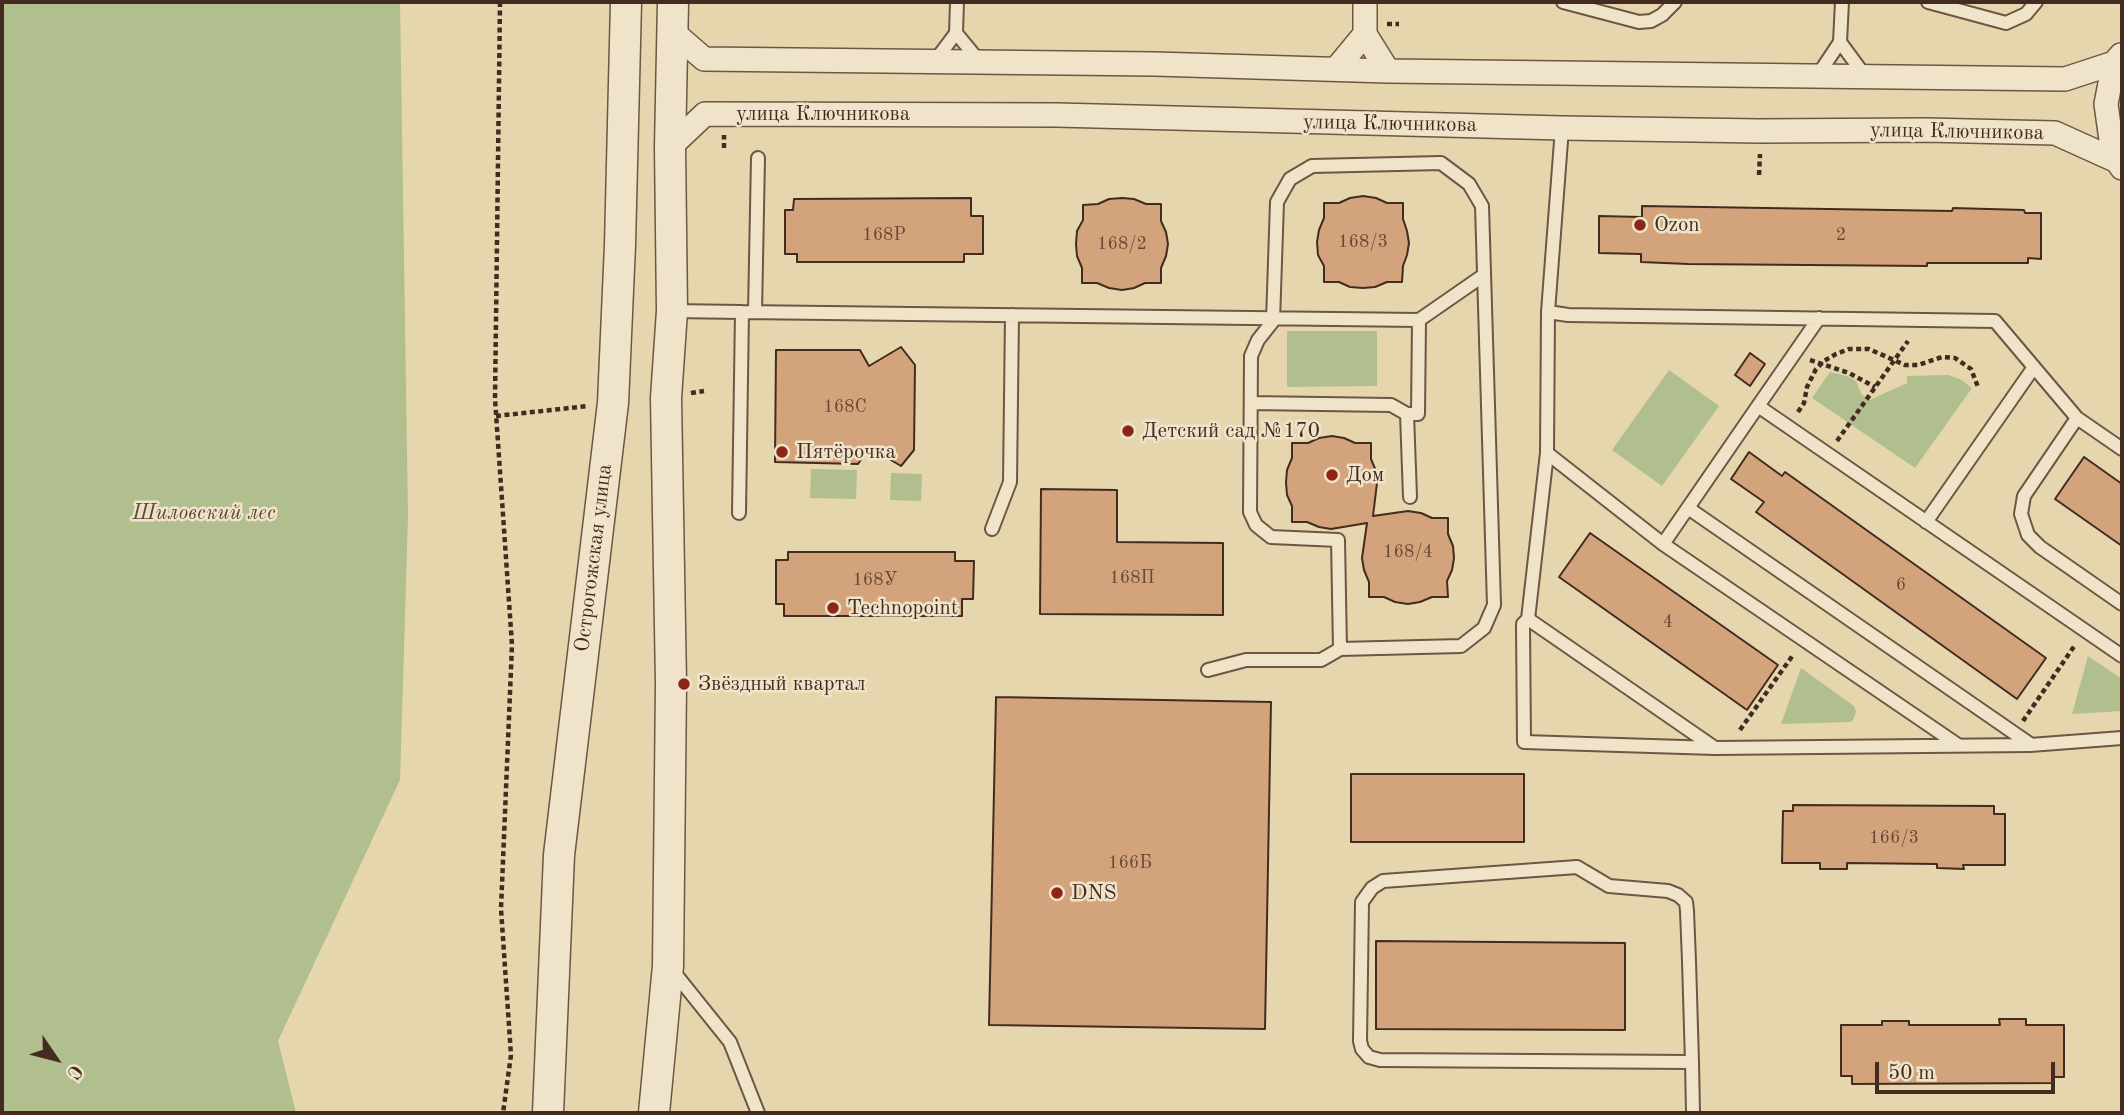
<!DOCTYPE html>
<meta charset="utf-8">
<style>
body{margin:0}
#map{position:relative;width:2124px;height:1115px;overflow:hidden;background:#e6d6ae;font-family:"Old Standard TT",serif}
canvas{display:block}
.frame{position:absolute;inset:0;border:4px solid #442b21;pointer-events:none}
.north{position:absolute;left:21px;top:1024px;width:70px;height:70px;-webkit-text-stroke:5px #efe4ca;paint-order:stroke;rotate:125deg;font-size:19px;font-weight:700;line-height:28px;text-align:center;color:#442b21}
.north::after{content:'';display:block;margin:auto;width:24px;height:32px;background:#442b21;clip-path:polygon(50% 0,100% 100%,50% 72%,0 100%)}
.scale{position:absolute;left:1875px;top:1062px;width:180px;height:32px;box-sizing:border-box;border:4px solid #442b21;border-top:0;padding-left:9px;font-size:21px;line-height:24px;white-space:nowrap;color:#442b21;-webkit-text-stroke:5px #efe4ca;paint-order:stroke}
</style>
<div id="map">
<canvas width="2124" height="1115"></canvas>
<div class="frame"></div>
<div class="north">С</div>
<div class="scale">50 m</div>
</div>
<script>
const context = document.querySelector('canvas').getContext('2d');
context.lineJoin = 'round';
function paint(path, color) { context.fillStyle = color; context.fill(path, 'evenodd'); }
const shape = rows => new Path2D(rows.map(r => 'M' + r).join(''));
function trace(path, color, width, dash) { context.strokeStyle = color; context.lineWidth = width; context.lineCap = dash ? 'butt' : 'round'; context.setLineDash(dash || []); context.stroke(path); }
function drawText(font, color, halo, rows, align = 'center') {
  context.font = font + ' "Old Standard TT",serif'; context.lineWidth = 5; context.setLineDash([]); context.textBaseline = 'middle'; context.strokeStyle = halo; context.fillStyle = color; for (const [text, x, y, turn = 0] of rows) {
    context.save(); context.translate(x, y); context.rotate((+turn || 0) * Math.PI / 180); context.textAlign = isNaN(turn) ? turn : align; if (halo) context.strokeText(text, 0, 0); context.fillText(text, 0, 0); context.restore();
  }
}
paint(shape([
 [2,2,400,2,408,517,400,780,278,1041,296,1113,2,1113],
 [1287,331,1377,331,1377,386,1287,387],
 [1669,370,1719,406,1662,486,1612,450],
 [1830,372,1847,376,1856,381,1862,395,1870,400,1907,383,1907,376,1948,375,1960,379,1972,388,1915,468,1812,398],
 [811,469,857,470,856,499,810,498],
 [891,473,922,474,921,501,890,500],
 [2088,656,2122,679,2122,711,2072,714],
 [1801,668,1854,706,1856,711,1854,718,1851,722,1781,724]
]), '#b1be8e');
const building = shape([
 [1363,196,1376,198,1387,203,1403,203,1403,219,1407,231,1409,243,1407,255,1403,266,1402,282,1387,282,1375,287,1363,288,1350,287,1339,282,1324,282,1324,266,1318,255,1317,242,1319,230,1324,218,1324,203,1339,203,1350,198,1363,196],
 [971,198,971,216,983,216,983,254,964,254,964,262,797,262,797,254,785,254,785,210,793,210,794,199,971,198],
 [1122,198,1134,199,1146,204,1161,204,1161,221,1166,232,1168,244,1166,256,1161,268,1161,283,1145,283,1134,288,1122,290,1109,288,1097,283,1082,283,1082,268,1077,256,1076,244,1077,231,1083,220,1083,205,1098,204,1109,199,1122,198],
 [1642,206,1952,211,1953,208,2024,210,2025,213,2041,213,2041,259,2028,258,2028,263,1927,263,1927,266,1688,264,1641,262,1641,254,1599,253,1599,216,1642,217,1642,206],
 [901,347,915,365,914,450,901,466,869,447,858,464,775,462,776,350,860,350,869,366,901,347],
 [1750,353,1765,364,1750,386,1735,375,1750,353],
 [1332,436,1344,438,1355,443,1371,443,1371,459,1376,471,1377,483,1373,516,1408,511,1421,513,1432,518,1448,518,1448,534,1453,546,1454,558,1452,570,1447,581,1448,597,1432,597,1420,602,1408,604,1395,602,1384,597,1369,597,1369,582,1364,570,1362,558,1367,523,1331,529,1319,527,1307,522,1292,522,1292,506,1287,495,1286,482,1287,470,1292,458,1292,443,1308,443,1319,438,1332,436],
 [1749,452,1782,476,1785,472,2046,658,2017,699,1756,512,1764,502,1731,479,1749,452],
 [2084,457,2122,484,2122,546,2055,499,2084,457],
 [1041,489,1117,490,1117,542,1223,543,1223,615,1040,614,1041,489],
 [1590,533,1778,665,1747,710,1559,577,1590,533],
 [788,552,955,552,955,561,974,561,973,599,962,599,962,616,784,616,784,604,776,604,776,560,788,560,788,552],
 [996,697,1271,702,1265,1029,989,1025,996,697],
 [1351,774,1524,774,1524,842,1351,842,1351,774],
 [1793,805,1994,806,1994,814,2005,814,2005,865,1963,865,1964,869,1937,868,1937,864,1847,863,1847,869,1820,869,1820,863,1782,863,1783,811,1793,811,1793,805],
 [1376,941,1625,943,1625,1030,1376,1029,1376,941],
 [1999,1019,2026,1019,2026,1025,2064,1025,2064,1077,2054,1077,2054,1083,1852,1084,1852,1076,1841,1076,1841,1025,1882,1025,1882,1021,1909,1021,1909,1025,2000,1025,1999,1019]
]);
paint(building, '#d3a47b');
trace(building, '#442b21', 2);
const service = shape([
 [1563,2,1639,22,1651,21,1662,15,1675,2],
 [1928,2,2006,23,2026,14,2036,2],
 [956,33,980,62],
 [1840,42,1865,76],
 [935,61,956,33,957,2],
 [1818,75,1840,42,1842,2],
 [1562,128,1548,312,1547,453,1528,619,1523,624,1524,742,1715,748,2030,745,2122,738],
 [672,311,742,312,739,513],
 [742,312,1419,320,1418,414,1407,414],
 [755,312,758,158],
 [1548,312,1568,315,1995,321,2077,418,2122,449],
 [1419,320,1484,275],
 [1251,403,1391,405,1407,414,1410,497],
 [1758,406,1819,318],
 [2077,418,2024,496,2021,514,2028,535,2040,547,2122,604],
 [1547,453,1663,544,1758,406,2122,656],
 [1688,508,2030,744],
 [1926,522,2034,367],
 [992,529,1010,482,1012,315],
 [1663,544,1958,745],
 [1528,619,1715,748],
 [1208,670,1246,660,1321,660,1340,649,1461,646,1484,628,1494,605,1482,206,1469,184,1441,163,1312,166,1290,179,1277,202,1273,321,1258,340,1251,356,1250,512,1256,525,1271,537,1338,540,1340,649],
 [673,971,730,1042,758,1113],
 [1692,1062,1380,1060,1369,1057,1362,1049,1360,1041,1362,902,1372,888,1383,881,1577,867,1609,886,1668,891,1678,895,1686,902,1687,911,1689,961,1692,1062,1693,1113]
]);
const minor = shape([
 [1365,2,1365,34,1388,71],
 [673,32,704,59,1155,64,1388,71,2065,79,2114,63],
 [2121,55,2114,63,2106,104,2111,140,2117,161,2122,168],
 [1336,69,1365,34],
 [670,147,705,114,1057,115,1562,128,1760,131,1926,130,2055,133,2117,161]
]);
const tertiary = shape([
 [548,1113,559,855,613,403,620,245,626,2],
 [654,1113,668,966,671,684,666,398,672,311,670,147,673,2]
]);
trace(service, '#6c5644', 16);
trace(minor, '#6c5644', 26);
trace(tertiary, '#6c5644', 33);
trace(shape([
 [500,2,495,399,512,645,501,909,511,1055,503,1113],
 [1387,24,1399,24],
 [724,148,724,135],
 [1759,175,1760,154],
 [1810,360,1849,373,1875,387],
 [691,393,704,391],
 [1798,412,1804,403,1807,387,1816,369,1824,361,1836,354,1849,349,1869,349,1905,365,1918,365,1942,357,1955,358,1971,369,1978,387],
 [496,416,588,406],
 [1837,441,1908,341],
 [2023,721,2075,645],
 [1740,730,1793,655]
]), '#442b21', 4.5, [5, 3.5]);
trace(service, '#efe4ca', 12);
trace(minor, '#efe4ca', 23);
trace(tertiary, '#efe4ca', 30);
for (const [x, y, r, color] of [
 [1640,225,7,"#8f2418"],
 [1128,431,7,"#8f2418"],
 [782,452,7,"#8f2418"],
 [1332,475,7,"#8f2418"],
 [833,608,7,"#8f2418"],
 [684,684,7,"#8f2418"],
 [1057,893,7,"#8f2418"]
]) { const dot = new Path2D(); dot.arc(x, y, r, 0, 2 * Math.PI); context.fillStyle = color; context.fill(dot); trace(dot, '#efe4ca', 2.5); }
drawText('18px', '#684938', null, [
 ["168Р",884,235],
 ["2",1841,235],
 ["168/3",1363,242],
 ["168/2",1122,244],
 ["168С",845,407],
 ["168/4",1408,552],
 ["168П",1132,578],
 ["168У",875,580],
 ["6",1901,585],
 ["4",1668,622],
 ["166/3",1894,838],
 ["166Б",1130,863]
]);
drawText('21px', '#442b21', '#efe4ca', [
 ["улица Ключникова",823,114],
 ["улица Ключникова",1390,124,1],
 ["улица Ключникова",1957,132,1],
 ["Острогожская улица",594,558,-83]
]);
drawText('21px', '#442b21', '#efe4ca', [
 ["Ozon",1654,225],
 ["Детский сад №170",1142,431],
 ["Пятёрочка",796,452],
 ["Дом",1346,475],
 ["Technopoint",847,608],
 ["Звёздный квартал",698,684],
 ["DNS",1071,893]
], 'left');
drawText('italic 21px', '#5a4837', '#efe4ca', [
 ["Шиловский лес",204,513]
]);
</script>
